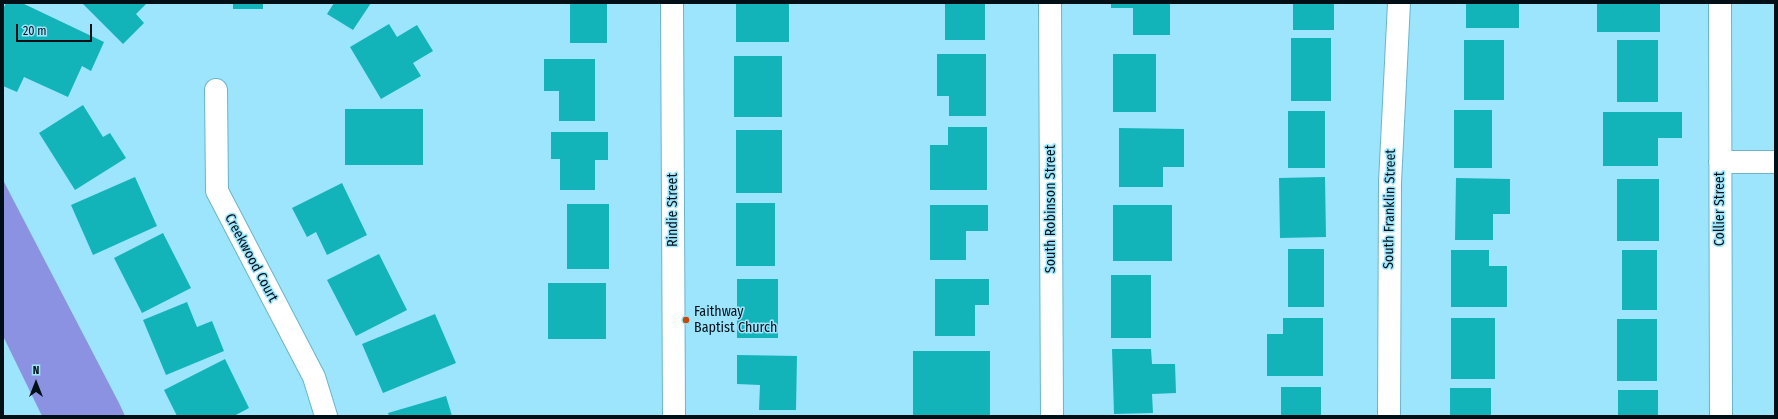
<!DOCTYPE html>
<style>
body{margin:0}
#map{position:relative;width:1778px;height:419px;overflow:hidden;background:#9ce5fc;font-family:"Fira Sans Condensed",sans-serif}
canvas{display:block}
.frame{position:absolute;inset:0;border:4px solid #000f16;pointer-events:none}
.north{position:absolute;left:16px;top:363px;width:40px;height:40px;-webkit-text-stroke:3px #9ce5fc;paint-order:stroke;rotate:0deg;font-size:11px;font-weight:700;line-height:16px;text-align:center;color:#000f16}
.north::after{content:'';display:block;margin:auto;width:14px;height:18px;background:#000f16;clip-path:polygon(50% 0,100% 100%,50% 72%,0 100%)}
.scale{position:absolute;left:16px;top:24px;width:76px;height:18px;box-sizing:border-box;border:2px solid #000f16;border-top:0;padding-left:5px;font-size:12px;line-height:14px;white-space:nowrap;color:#000f16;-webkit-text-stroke:3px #9ce5fc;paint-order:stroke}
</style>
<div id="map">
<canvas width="1778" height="419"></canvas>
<div class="frame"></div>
<div class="north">N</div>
<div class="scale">20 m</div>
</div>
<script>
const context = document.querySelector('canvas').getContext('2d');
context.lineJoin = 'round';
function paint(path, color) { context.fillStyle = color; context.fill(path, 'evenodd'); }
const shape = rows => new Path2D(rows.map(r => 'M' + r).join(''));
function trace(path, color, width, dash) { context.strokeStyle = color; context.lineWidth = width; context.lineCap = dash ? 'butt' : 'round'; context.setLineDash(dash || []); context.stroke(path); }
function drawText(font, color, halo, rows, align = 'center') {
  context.font = font + ' "Fira Sans Condensed",sans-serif'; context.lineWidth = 3; context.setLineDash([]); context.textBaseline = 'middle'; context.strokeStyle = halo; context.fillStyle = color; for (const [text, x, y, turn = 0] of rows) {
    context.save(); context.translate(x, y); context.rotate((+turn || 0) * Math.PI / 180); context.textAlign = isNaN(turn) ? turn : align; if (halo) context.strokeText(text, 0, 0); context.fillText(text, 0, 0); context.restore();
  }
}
paint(shape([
 [3,180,119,403,125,416,42,416,3,336]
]), '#8c92e2');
paint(shape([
 [6,3,22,3,104,42,91,71,82,66,68,97,24,77,17,92,3,86,3,9],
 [82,3,147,3,136,14,144,23,123,44],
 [233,3,263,3,263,9,233,9],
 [334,3,371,3,353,30,327,14],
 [570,3,607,3,607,43,570,43],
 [736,3,789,3,789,42,736,42],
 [945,3,985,3,985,40,945,40],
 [1111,3,1170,3,1170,35,1133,35,1133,8,1111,8],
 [1293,3,1334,3,1334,30,1293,30],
 [1466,3,1519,3,1519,28,1466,28],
 [1597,3,1660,3,1660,32,1597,32],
 [389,24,397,37,417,25,433,51,413,63,421,76,381,99,350,47],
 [1291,38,1331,38,1331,101,1291,101],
 [1464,40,1504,40,1504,100,1464,100],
 [1617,40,1658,40,1658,102,1617,102],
 [937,54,986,54,986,116,949,116,949,96,937,96],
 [1113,54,1156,54,1156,112,1113,112],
 [734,56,782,56,782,117,734,117],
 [544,59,595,59,595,121,559,121,559,91,544,91],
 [83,105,103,137,110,133,126,158,75,190,39,133],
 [345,109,423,109,423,165,345,165],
 [1454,110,1492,110,1492,168,1454,168],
 [1288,111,1325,111,1325,168,1288,168],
 [1603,112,1682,112,1682,138,1658,138,1658,166,1603,166],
 [948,127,987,127,987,190,930,190,930,145,948,145],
 [1119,128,1184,129,1184,167,1163,167,1163,187,1119,187],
 [736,130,782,130,782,193,736,193],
 [551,132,608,132,608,160,595,160,595,190,560,190,560,159,551,159],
 [135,177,157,226,93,255,71,205],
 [1325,177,1326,237,1280,238,1279,178],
 [1456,178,1510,179,1510,214,1493,214,1493,240,1455,240],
 [1617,179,1659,179,1659,241,1617,241],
 [342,183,367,235,327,255,316,232,307,237,292,208],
 [736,203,775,203,775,266,736,266],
 [567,204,609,204,609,269,567,269],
 [930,205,988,205,988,231,966,231,966,260,930,260],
 [1113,205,1172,205,1172,261,1113,261],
 [163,233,191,288,142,313,114,258],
 [1288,249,1324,249,1324,307,1288,307],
 [1451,250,1489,250,1489,266,1507,266,1507,307,1451,307],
 [1622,250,1657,250,1657,310,1622,310],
 [379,254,407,310,356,336,327,280],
 [1111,275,1151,275,1151,338,1111,338],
 [737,279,778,279,778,338,737,338],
 [935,279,989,279,989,305,975,305,975,336,935,336],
 [548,283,606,283,606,339,548,339],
 [187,302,197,327,212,321,224,351,166,375,143,320],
 [435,314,456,363,383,393,362,344],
 [1283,318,1323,318,1323,376,1267,376,1267,334,1283,334],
 [1451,318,1495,318,1495,379,1451,379],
 [1617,319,1657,319,1657,381,1617,381],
 [1112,349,1151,349,1152,364,1175,364,1176,393,1152,394,1153,413,1114,414],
 [913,351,990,351,990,415,913,415],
 [737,355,797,356,796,410,759,410,760,385,737,384],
 [225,359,249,408,234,416,177,416,164,390],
 [1281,387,1321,387,1321,416,1281,416],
 [1450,388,1491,388,1491,416,1450,416],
 [1618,390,1658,390,1658,416,1618,416],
 [446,396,452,416,389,416,388,413]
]), '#12b4ba');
const minor = shape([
 [672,3,674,416],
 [1050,3,1052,416],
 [1720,3,1721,416],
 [216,90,217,191,314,377,326,416],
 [1720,162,1775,162],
 [1389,416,1390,182,1399,3]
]);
trace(minor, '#6bb4ca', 24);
trace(minor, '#fff', 22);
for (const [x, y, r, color] of [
 [686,320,4,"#cc4607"]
]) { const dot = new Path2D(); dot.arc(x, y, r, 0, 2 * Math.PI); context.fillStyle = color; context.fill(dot); trace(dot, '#9ce5fc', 1.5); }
drawText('14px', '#000f16', '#9ce5fc', [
 ["South Robinson Street",1051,209,-90],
 ["South Franklin Street",1390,209,-89],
 ["Collier Street",1720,209,-90],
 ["Rindie Street",673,210,-90],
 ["Creekwood Court",251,258,62]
]);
drawText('14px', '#000f16', '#9ce5fc', [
 ["Faithway",694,312],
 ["Baptist Church",694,328]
], 'left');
</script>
